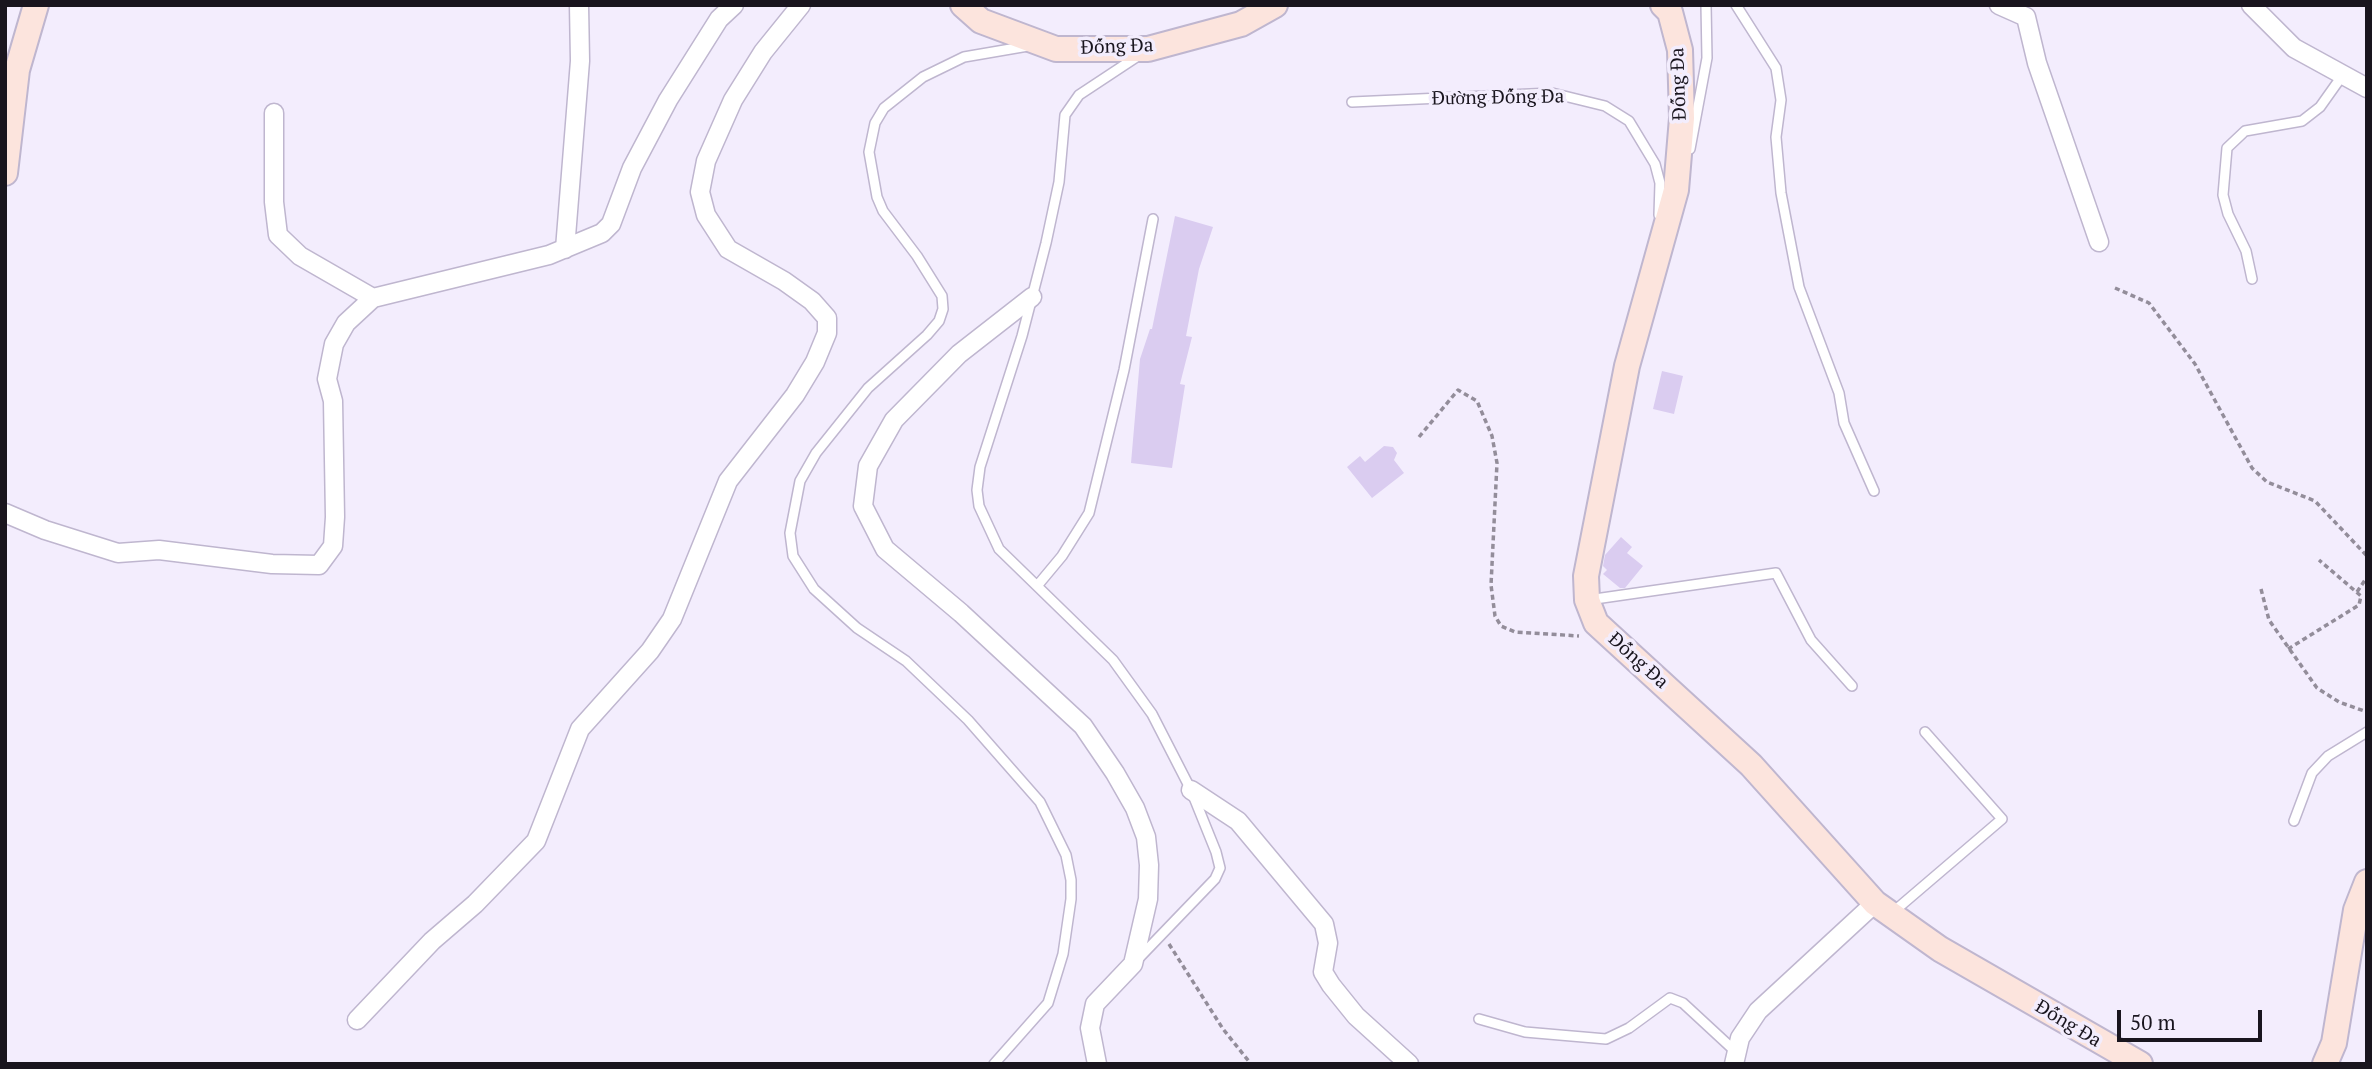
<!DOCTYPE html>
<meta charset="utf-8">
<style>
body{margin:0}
#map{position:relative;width:2372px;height:1069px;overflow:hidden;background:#f3edfd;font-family:"PT Serif",serif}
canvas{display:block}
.frame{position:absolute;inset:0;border:7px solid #19151e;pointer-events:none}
.scale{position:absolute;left:2117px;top:1010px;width:145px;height:32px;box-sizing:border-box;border:4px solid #19151e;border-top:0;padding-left:9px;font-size:21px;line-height:24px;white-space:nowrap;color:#19151e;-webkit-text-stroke:5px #f3edfd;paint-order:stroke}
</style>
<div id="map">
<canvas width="2372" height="1069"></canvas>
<div class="frame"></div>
<div class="scale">50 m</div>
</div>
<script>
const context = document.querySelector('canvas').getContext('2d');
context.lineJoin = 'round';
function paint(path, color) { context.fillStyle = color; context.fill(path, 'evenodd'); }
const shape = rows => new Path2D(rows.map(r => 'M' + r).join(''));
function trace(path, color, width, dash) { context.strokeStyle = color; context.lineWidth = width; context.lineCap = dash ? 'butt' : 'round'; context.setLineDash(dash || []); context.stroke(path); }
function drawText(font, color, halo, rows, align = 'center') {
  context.font = font + ' "PT Serif",serif'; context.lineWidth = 7; context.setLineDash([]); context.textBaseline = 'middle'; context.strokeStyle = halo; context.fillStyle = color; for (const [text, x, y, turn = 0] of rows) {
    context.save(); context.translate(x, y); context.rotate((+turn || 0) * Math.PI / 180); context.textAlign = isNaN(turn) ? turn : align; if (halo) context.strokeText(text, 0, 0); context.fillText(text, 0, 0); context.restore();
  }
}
paint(shape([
 [1175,216,1213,227,1199,269,1186,336,1192,337,1180,384,1185,385,1172,468,1131,463,1140,359,1150,329,1152,329],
 [1662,371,1683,376,1674,414,1653,409],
 [1384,446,1393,447,1397,453,1394,460,1404,473,1372,498,1347,467,1360,456,1365,462],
 [1621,537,1632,547,1627,553,1643,566,1625,588,1620,588,1603,574,1607,570,1603,566,1605,555]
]), '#daccf0');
const lane = shape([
 [1736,5,1776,68,1781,100,1776,137,1781,193,1799,287,1839,393,1844,423,1874,491],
 [1352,102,1552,93,1605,106,1629,121,1655,164,1660,183,1659,215],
 [1690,149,1707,58,1706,5],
 [2252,279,2246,251,2228,214,2223,195,2227,148,2245,131,2302,121,2320,107,2342,76],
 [1037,586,1062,556,1089,513,1124,370,1153,219],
 [1588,600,1776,573,1811,640,1852,686],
 [2294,821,2312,773,2328,756,2367,732],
 [1892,913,2002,819,1925,732],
 [1138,959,1215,879,1220,868,1216,852,1191,790,1152,714,1113,660,999,549,979,506,977,490,980,467,1022,336,1046,243,1059,182,1065,115,1079,95,1138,56],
 [1479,1019,1525,1032,1606,1039,1629,1028,1670,998,1683,1003,1736,1052],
 [994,1064,1048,1003,1063,954,1071,899,1071,880,1066,855,1040,802,968,720,906,661,857,628,814,589,793,556,790,533,800,481,816,453,868,388,927,335,939,321,943,309,942,296,917,256,883,211,877,197,869,152,875,123,884,108,923,77,964,57,1028,46]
]);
const street = shape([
 [1999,5,2026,17,2037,63,2099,242],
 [2251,5,2294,48,2367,88],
 [274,113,274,202,278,235,300,256,373,298],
 [565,249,580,61,579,5],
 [1032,297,959,354,894,420,868,466,863,506,885,549,961,613,1083,726,1115,773,1135,808,1146,837,1149,865,1148,899,1133,964,1095,1004,1090,1028,1097,1064],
 [5,513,45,530,118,553,159,550,272,564,319,565,333,546,335,517,333,401,327,379,334,344,346,323,373,298,549,255,602,233,611,224,632,168,668,100,719,19,734,5],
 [1191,790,1238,821,1324,924,1328,943,1323,972,1331,985,1356,1016,1409,1064],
 [357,1020,432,941,475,904,536,841,580,729,650,651,672,619,728,481,795,395,815,362,827,333,827,318,812,301,784,281,728,249,706,215,700,192,706,161,733,100,763,52,801,5],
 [1734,1064,1740,1038,1758,1011,1875,903]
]);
const secondary = shape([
 [963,5,981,21,1056,49,1148,49,1241,24,1275,5],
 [1663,5,1670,12,1680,50,1682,118,1676,190,1627,366,1586,576,1587,600,1596,623,1751,765,1875,903,1940,949,2140,1064],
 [5,173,17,70,36,5],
 [2325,1064,2334,1043,2356,910,2367,882]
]);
trace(lane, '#bfb6cf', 12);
trace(street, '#bfb6cf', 21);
trace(secondary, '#bfb6cf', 28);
trace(shape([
 [2115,288,2149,303,2195,364,2252,468,2267,482,2315,501,2367,556],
 [1419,437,1458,390,1477,401,1492,436,1497,463,1491,585,1495,616,1501,626,1515,632,1579,636],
 [2261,589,2269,620,2317,688,2339,702,2367,712],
 [2357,592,2367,577],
 [2288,649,2359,605,2361,596,2319,560],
 [1169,944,1223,1029,1251,1064]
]), '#938d9a', 3.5, [5, 3.5]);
trace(lane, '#fff', 9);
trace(street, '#fff', 18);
trace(secondary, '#fce4dd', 24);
drawText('19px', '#19151e', '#f3edfd', [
 ["Đống Đa",1117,47,-2],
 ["Đống Đa",1679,84,-92],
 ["Đường Đống Đa",1498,98,-1],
 ["Đống Đa",1638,661,42],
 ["Đống Đa",2068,1024,31]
]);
</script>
